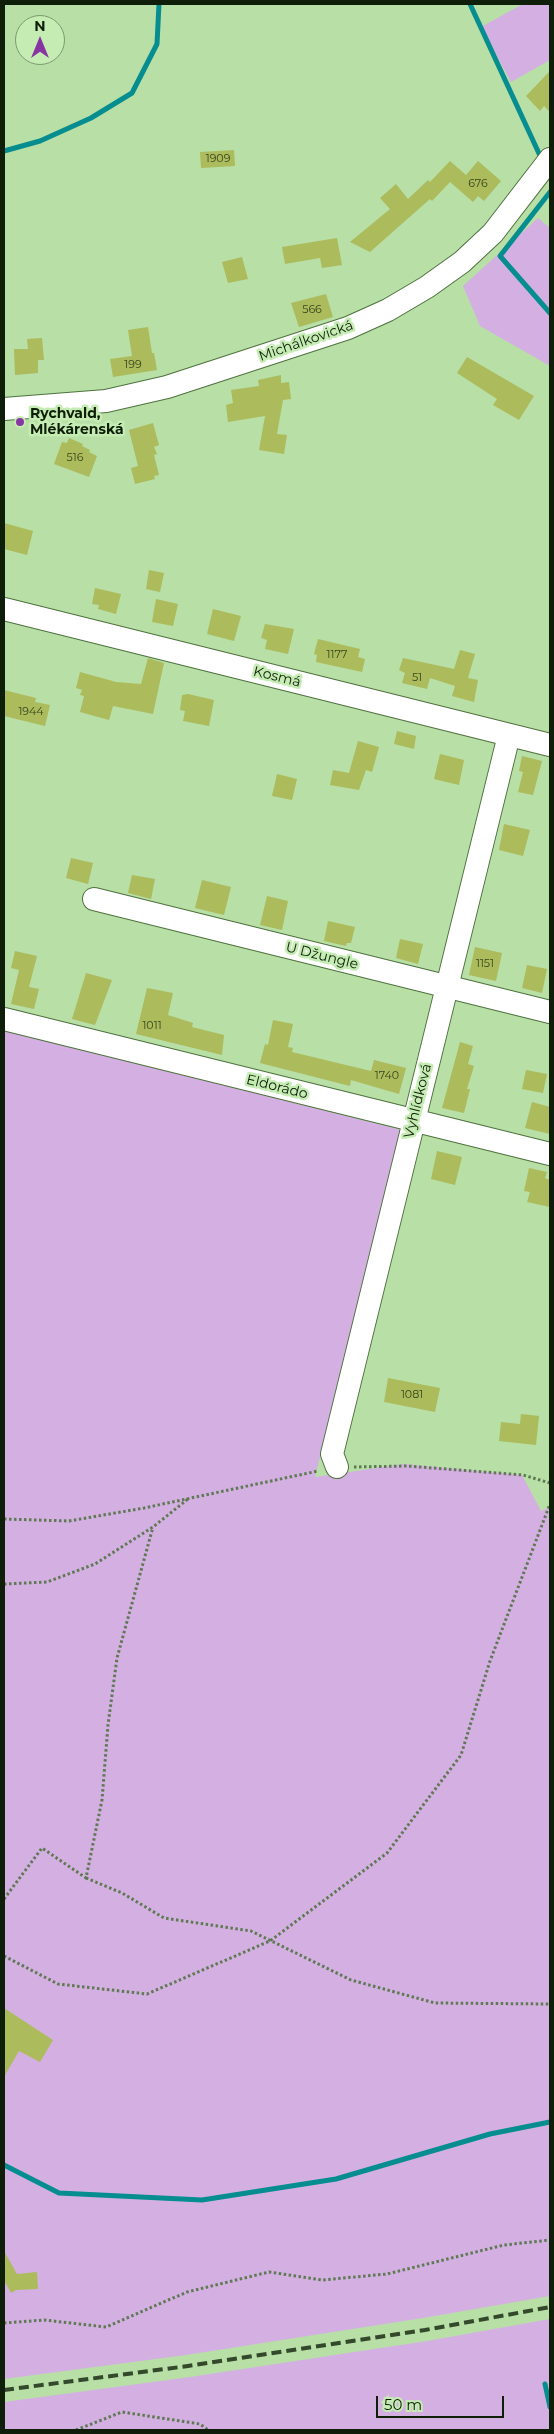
<!DOCTYPE html>
<meta charset="utf-8">
<style>
body{margin:0}
#map{position:relative;width:554px;height:2434px;overflow:hidden;background:#b7dfa6;font-family:Montserrat,sans-serif}
canvas{display:block}
.frame{position:absolute;inset:0;border:5px solid #0f1e09;pointer-events:none}
.north{position:absolute;left:15px;top:15px;width:50px;height:50px;box-sizing:border-box;background:#c4ecb3;border:1px solid #7c9a6f;border-radius:50%;rotate:0deg;font-size:14px;font-weight:700;line-height:20px;text-align:center;color:#0f1e09}
.north::after{content:'';display:block;margin:auto;width:18px;height:22px;background:#8835a4;clip-path:polygon(50% 0,100% 100%,50% 72%,0 100%)}
.scale{position:absolute;left:376px;top:2396px;width:128px;height:22px;box-sizing:border-box;border:2px solid #0f1e09;border-top:0;padding-left:6px;font-size:15px;line-height:18px;white-space:nowrap;color:#0f1e09;-webkit-text-stroke:4px #c4ecb3;paint-order:stroke}
</style>
<div id="map">
<canvas width="554" height="2434"></canvas>
<div class="frame"></div>
<div class="north">N</div>
<div class="scale">50 m</div>
</div>
<script>
const context = document.querySelector('canvas').getContext('2d');
context.lineJoin = 'round';
function paint(path, color) { context.fillStyle = color; context.fill(path, 'evenodd'); }
const shape = rows => new Path2D(rows.map(r => 'M' + r).join(''));
function trace(path, color, width, dash) { context.strokeStyle = color; context.lineWidth = width; context.lineCap = dash ? 'butt' : 'round'; context.setLineDash(dash || []); context.stroke(path); }
function drawText(font, color, halo, rows, align = 'center') {
  context.font = font + ' Montserrat,sans-serif'; context.lineWidth = 5; context.setLineDash([]); context.textBaseline = 'middle'; context.strokeStyle = halo; context.fillStyle = color; for (const [text, x, y, turn = 0] of rows) {
    context.save(); context.translate(x, y); context.rotate((+turn || 0) * Math.PI / 180); context.textAlign = isNaN(turn) ? turn : align; if (halo) context.strokeText(text, 0, 0); context.fillText(text, 0, 0); context.restore();
  }
}
paint(shape([
 [523,4,550,4,550,60,511,82,481,27],
 [538,218,550,228,550,366,480,326,463,286],
 [4,1030,402,1130,315,1477,404,1464,522,1475,541,1511,550,1507,550,2296,423,2318,186,2355,4,2379],
 [550,2319,550,2430,4,2430,4,2402,190,2377,427,2341]
]), '#d4b0e2');
trace(shape([
 [470,4,542,160],
 [4,151,40,141,91,118,132,93,157,44,159,4],
 [550,192,500,256,550,313],
 [4,2165,59,2193,202,2200,336,2179,490,2134,550,2122],
 [545,2384,550,2407]
]), '#058d8f', 5);
paint(shape([
 [550,71,550,112,544,106,540,111,526,96],
 [234,150,235,166,201,168,200,152],
 [450,161,466,175,478,161,501,181,484,201,478,196,473,202,450,182,432,201,430,199,370,252,350,242,390,209,380,198,396,184,408,199,428,180,430,182],
 [337,238,342,265,322,268,320,258,285,264,282,247],
 [242,257,248,279,228,283,222,262],
 [326,294,333,317,299,327,291,303],
 [148,327,152,353,154,353,157,370,113,377,110,359,132,356,128,330],
 [42,338,44,360,38,360,38,373,15,375,14,349,28,349,27,339],
 [467,357,534,396,519,420,493,405,497,399,457,373],
 [281,375,281,383,289,382,291,399,283,400,277,434,287,435,284,454,259,450,265,416,228,422,226,405,233,403,231,390,259,386,258,380],
 [153,423,159,445,154,447,157,454,154,455,159,475,154,476,155,479,135,484,131,468,138,466,129,430],
 [69,438,83,444,82,446,90,450,89,452,97,456,89,477,54,464,62,442,67,443],
 [4,523,33,531,27,555,4,549],
 [149,570,164,573,160,592,146,589],
 [95,588,121,594,116,614,98,609,99,605,92,604],
 [156,599,178,604,173,626,152,622],
 [213,609,241,616,234,641,207,634],
 [265,624,294,629,288,654,265,649,267,640,261,638],
 [318,639,360,649,358,657,365,659,362,672,316,662,317,655,314,654],
 [460,650,475,654,468,678,478,680,474,702,452,696,455,686,430,678,427,689,402,683,405,673,399,670,403,658,454,669],
 [148,658,164,663,153,714,113,706,109,720,80,712,84,696,80,695,82,690,76,688,80,672,116,682,141,684],
 [4,690,36,698,35,702,50,705,45,726,4,716],
 [188,694,214,700,209,726,183,721,185,711,180,710,182,695],
 [397,731,416,736,414,749,394,744],
 [358,741,379,747,372,772,366,770,359,790,330,785,333,770,349,773],
 [440,754,464,760,459,785,434,779],
 [522,756,542,761,533,795,518,792,523,772,519,771],
 [277,774,297,779,292,800,272,796],
 [504,824,530,830,523,856,499,850],
 [71,858,93,863,88,884,66,878],
 [132,875,155,879,151,899,128,893],
 [202,880,231,887,224,915,195,908],
 [267,896,288,901,282,930,260,925],
 [328,921,355,927,351,943,347,943,346,946,324,941],
 [400,939,423,944,418,964,396,958],
 [475,947,502,953,496,981,469,975],
 [15,951,37,956,29,987,39,989,34,1009,11,1004,19,970,11,968],
 [527,965,547,969,542,993,522,988],
 [86,973,112,980,95,1025,72,1019],
 [147,988,173,993,168,1015,193,1023,192,1027,224,1035,222,1055,136,1034],
 [273,1020,293,1024,288,1047,293,1048,292,1052,371,1071,374,1060,406,1068,399,1094,351,1080,350,1086,260,1063,265,1044,268,1045],
 [460,1042,473,1046,468,1064,474,1066,467,1089,470,1089,464,1113,442,1108],
 [526,1070,547,1074,543,1093,522,1089],
 [532,1102,550,1107,550,1134,525,1128],
 [437,1151,462,1157,455,1185,431,1179],
 [529,1168,547,1172,545,1178,550,1180,550,1207,527,1202,530,1192,524,1191],
 [388,1378,440,1388,435,1412,384,1402],
 [521,1414,539,1416,536,1445,499,1441,501,1422,520,1424],
 [4,2008,53,2040,40,2062,19,2051,4,2077],
 [4,2251,17,2274,37,2272,38,2289,16,2290,11,2293,4,2280]
]), '#acbb5b');
const minor = shape([
 [4,409,106,401,167,387,348,328,388,310,427,287,462,262,493,233,550,159],
 [4,609,550,745],
 [94,899,550,1012],
 [4,1019,550,1154],
 [337,1467,332,1454,509,735]
]);
trace(minor, '#4e723e', 24);
trace(shape([
 [354,1467,407,1466,523,1475,550,1483],
 [4,1519,69,1521,144,1508,318,1471],
 [4,1584,47,1582,95,1564,153,1527,188,1499],
 [86,1878,122,1893,164,1918,251,1931,351,1980,435,2003,550,2004],
 [4,1899,42,1848,86,1878,102,1800,108,1725,117,1658,153,1527],
 [4,1956,58,1984,147,1994,270,1941,387,1853,461,1755,490,1661,550,1504],
 [4,2323,44,2320,106,2327,187,2292,269,2272,322,2280,387,2274,504,2245,550,2240],
 [76,2430,122,2412,200,2424,208,2430]
]), '#5e7953', 3, [2.5, 2.5]);
trace(minor, '#fff', 22);
trace(shape([
 [4,2390,188,2366,425,2330,550,2307]
]), '#34482b', 4, [10, 5]);
for (const [x, y, r, color] of [
 [20,422,5,"#8835a4"]
]) { const dot = new Path2D(); dot.arc(x, y, r, 0, 2 * Math.PI); context.fillStyle = color; context.fill(dot); trace(dot, '#c4ecb3', 2); }
drawText('11px', '#36451e', null, [
 ["1909",218,159],
 ["676",478,184],
 ["566",312,310],
 ["199",133,365],
 ["516",75,458],
 ["1177",337,655],
 ["51",417,678],
 ["1944",31,712],
 ["1151",485,964],
 ["1011",152,1026],
 ["1740",387,1076],
 ["1081",412,1395]
]);
drawText('14px', '#0f1e09', '#c4ecb3', [
 ["Michálkovická",306,341,-19],
 ["Kosmá",277,677,14],
 ["U Džungle",322,956,14],
 ["Eldorádo",277,1087,14],
 ["Vyhlídková",418,1101,-76]
]);
drawText('bold 14px', '#0f1e09', '#c4ecb3', [
 ["Rychvald,",30,414],
 ["Mlékárenská",30,430]
], 'left');
</script>
